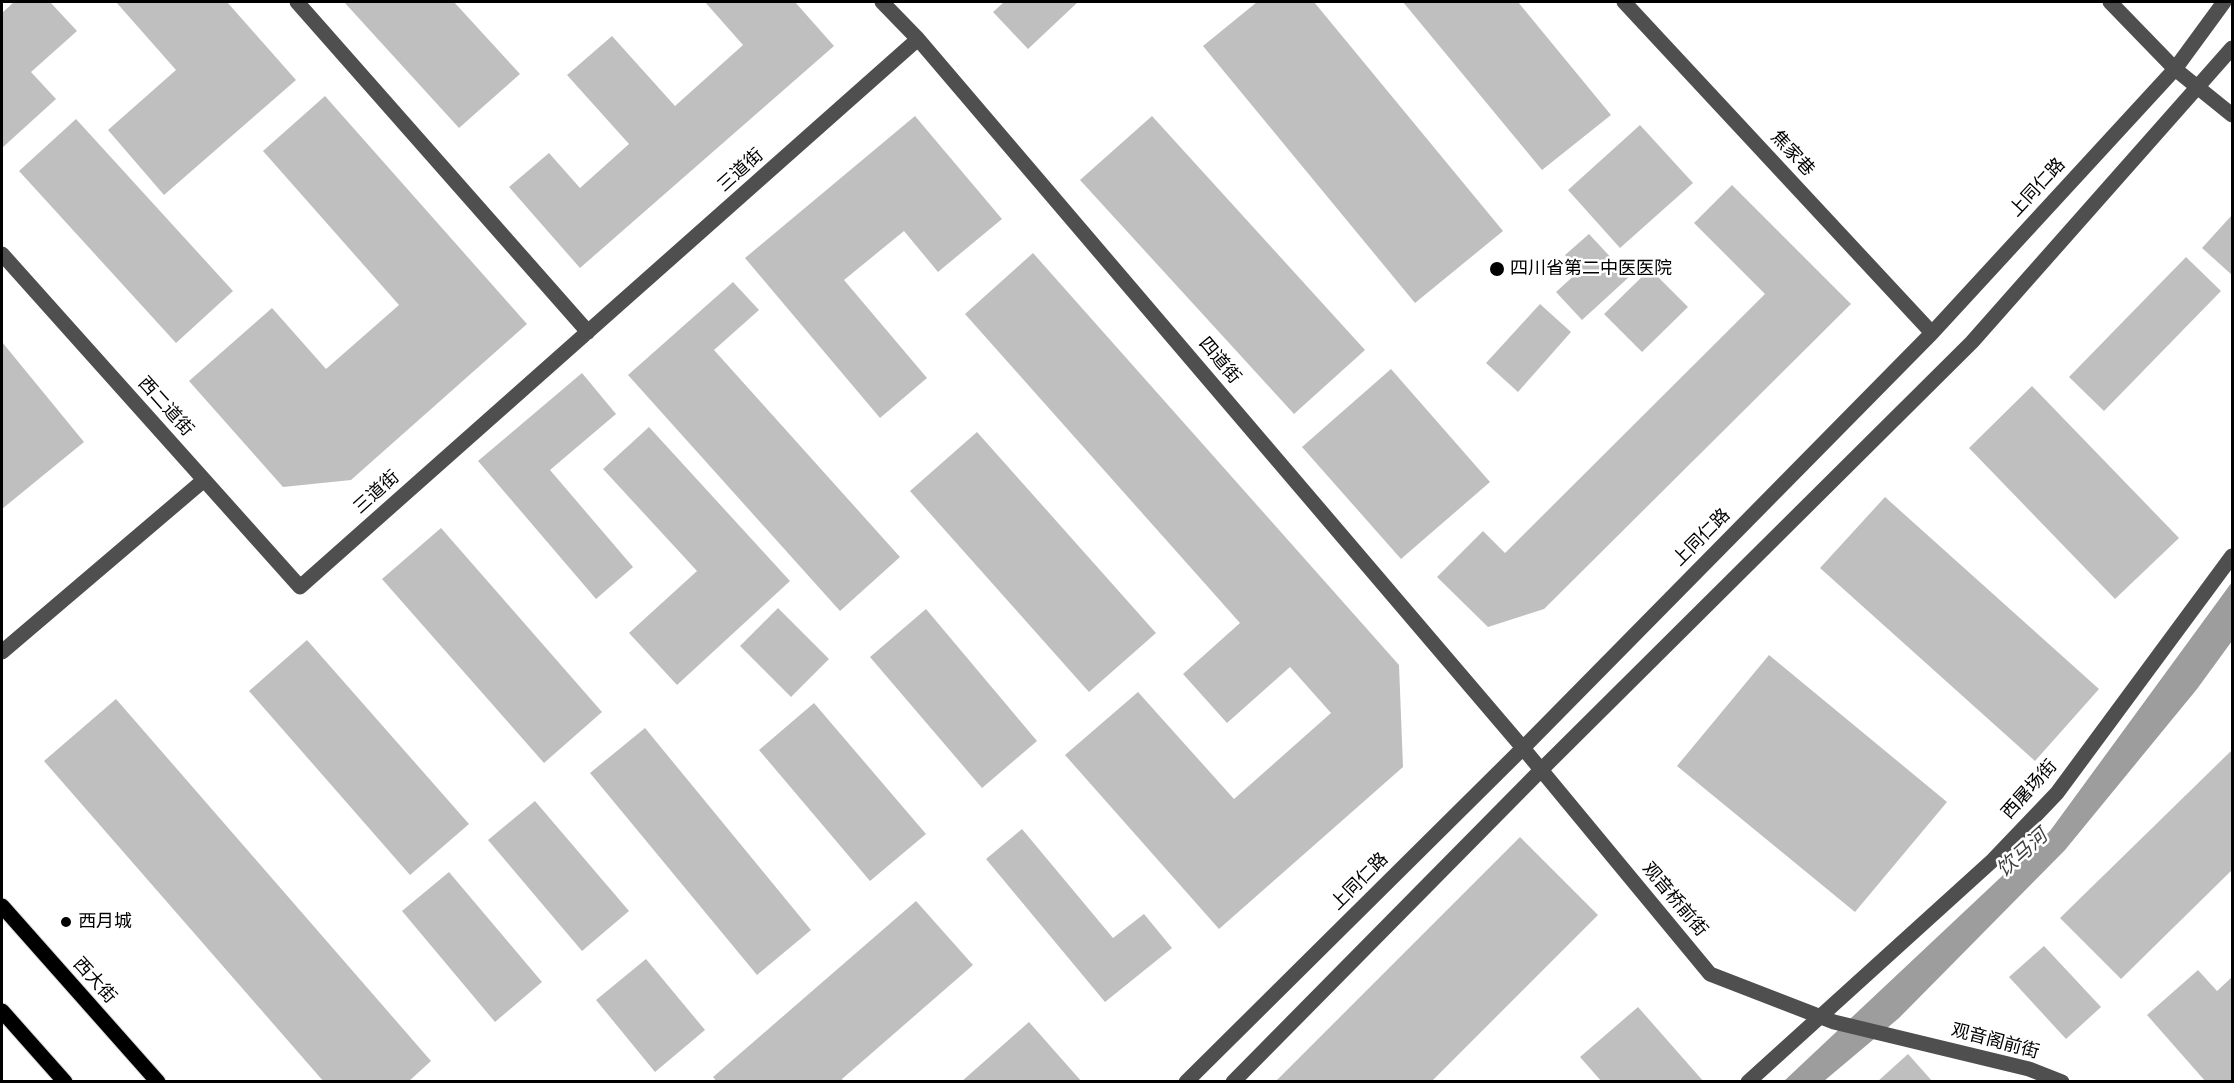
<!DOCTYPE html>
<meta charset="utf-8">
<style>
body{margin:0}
#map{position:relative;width:2234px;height:1083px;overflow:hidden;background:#fff;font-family:"Sofia Sans Condensed",sans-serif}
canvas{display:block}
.frame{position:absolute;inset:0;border:3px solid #000;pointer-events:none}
</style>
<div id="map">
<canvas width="2234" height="1083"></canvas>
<div class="frame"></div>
</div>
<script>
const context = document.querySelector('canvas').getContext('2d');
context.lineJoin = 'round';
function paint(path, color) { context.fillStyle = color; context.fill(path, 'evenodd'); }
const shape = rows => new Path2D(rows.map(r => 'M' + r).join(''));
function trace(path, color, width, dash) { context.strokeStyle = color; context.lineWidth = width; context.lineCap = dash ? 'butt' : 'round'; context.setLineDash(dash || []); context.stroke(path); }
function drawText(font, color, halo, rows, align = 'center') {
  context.font = font + ' "Sofia Sans Condensed","Noto Sans SC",sans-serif'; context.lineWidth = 5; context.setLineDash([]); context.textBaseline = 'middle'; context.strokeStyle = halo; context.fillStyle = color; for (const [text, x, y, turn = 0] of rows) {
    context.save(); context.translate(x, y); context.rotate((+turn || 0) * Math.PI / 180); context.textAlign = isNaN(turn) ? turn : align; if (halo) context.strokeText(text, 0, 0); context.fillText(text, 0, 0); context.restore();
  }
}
paint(shape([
 [2232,582,2232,641,2197,689,2065,850,1899,1018,1824,1081,1783,1082,2050,831]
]), '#9d9d9d');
paint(shape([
 [14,2,50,2,77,31,31,72,56,99,2,148,2,13],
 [116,2,227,2,296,80,164,195,108,130,176,70],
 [344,2,454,2,520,74,459,128],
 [705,2,795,2,834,46,580,268,509,187,549,153,580,188,629,144,567,75,612,36,675,106,743,45],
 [1004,2,1078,2,1028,49,993,12],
 [1257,2,1314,2,1503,231,1415,303,1203,46],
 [1403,2,1518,2,1611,115,1542,170],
 [325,96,527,324,351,480,283,487,189,381,272,308,326,369,399,305,263,151],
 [915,116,1002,219,938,272,904,231,844,280,927,378,880,418,745,258],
 [1152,116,1365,350,1294,414,1080,180],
 [76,119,233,291,176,343,19,171],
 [1640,125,1693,183,1620,248,1568,190],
 [1732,185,1851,304,1544,609,1488,627,1437,577,1483,531,1505,553,1765,294,1694,223],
 [2232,215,2232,275,2202,248],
 [1589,234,1629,277,1582,320,1556,292,1579,271,1565,255],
 [1033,253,1399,665,1403,767,1219,929,1065,755,1138,692,1234,799,1331,713,1290,667,1227,723,1183,674,1240,623,965,314],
 [2186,257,2221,291,2104,411,2069,377],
 [1650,269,1688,307,1642,352,1604,314],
 [733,282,759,310,714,350,900,557,840,611,628,375],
 [1540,304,1571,332,1518,392,1486,363],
 [2,342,84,442,2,509],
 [1391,369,1490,482,1401,559,1302,447],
 [582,373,616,414,550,470,633,567,596,599,478,461],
 [2032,386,2179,538,2115,599,1969,448],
 [649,427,790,581,677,685,629,633,697,571,603,469],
 [977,432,1156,633,1089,692,910,491],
 [1885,497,2099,689,2035,761,1820,568],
 [441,528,602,712,544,763,382,579],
 [778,608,829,659,791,697,740,646],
 [926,609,1037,741,982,788,870,657],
 [307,640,469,824,410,875,249,691],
 [1769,655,1947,802,1855,912,1677,766],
 [116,699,431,1061,408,1082,324,1082,44,761],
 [814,703,926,834,870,881,759,750],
 [645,728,811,930,757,975,590,773],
 [2232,750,2232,870,2121,979,2060,918],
 [535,801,629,911,582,951,488,840],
 [1022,829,1113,938,1144,914,1172,948,1105,1002,986,859],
 [1520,837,1598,915,1431,1082,1275,1082],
 [449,872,542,982,495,1022,402,911],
 [916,901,973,965,842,1079,844,1082,717,1082,713,1077],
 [2044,946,2101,1007,2066,1039,2009,977],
 [646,959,705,1030,655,1072,596,1000],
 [2198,970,2217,991,2232,977,2232,1082,2206,1082,2147,1015],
 [1638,1007,1704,1082,1602,1082,1580,1057],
 [1029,1022,1082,1082,961,1082],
 [1908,1054,1933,1082,1877,1082]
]), '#bfbfbf');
const major = shape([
 [2,906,158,1082],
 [2,1011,65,1082]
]);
trace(major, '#dbdbdb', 17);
trace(shape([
 [297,2,588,332],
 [882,2,918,39,1523,748,1710,974,1834,1022,2029,1069,2062,1082],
 [1624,2,1932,333],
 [2110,2,2175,69,2232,115],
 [2,254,300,587,918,39],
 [2,652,204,480],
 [1186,1082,1523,748,1932,333,2175,69,2224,2],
 [1233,1082,1541,770,1972,342,2232,48],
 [1748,1082,1993,860,2057,793,2232,556]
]), '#4f4f4f', 15);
trace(major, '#000', 15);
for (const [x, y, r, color] of [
 [1497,269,8,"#000"],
 [66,922,6,"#000"]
]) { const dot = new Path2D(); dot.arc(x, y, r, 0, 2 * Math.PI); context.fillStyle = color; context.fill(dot); trace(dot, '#fff', 2); }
drawText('18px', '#000', '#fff', [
 ["焦家巷",1792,154,47],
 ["三道街",741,171,-42],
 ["上同仁路",2038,188,-47],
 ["四道街",1219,361,50],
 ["西二道街",165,407,48],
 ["三道街",377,493,-42],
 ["上同仁路",1702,538,-45],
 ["西屠场街",2030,790,-48],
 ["上同仁路",1360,882,-45],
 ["观音桥前街",1674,900,50],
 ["西大街",94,981,48],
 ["观音阁前街",1995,1042,15]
]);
drawText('18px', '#000', '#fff', [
 ["四川省第二中医医院",1510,269],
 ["西月城",78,922]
], 'left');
drawText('italic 20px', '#3e3e3e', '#fff', [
 ["饮马河",2023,854,-42]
]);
</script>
